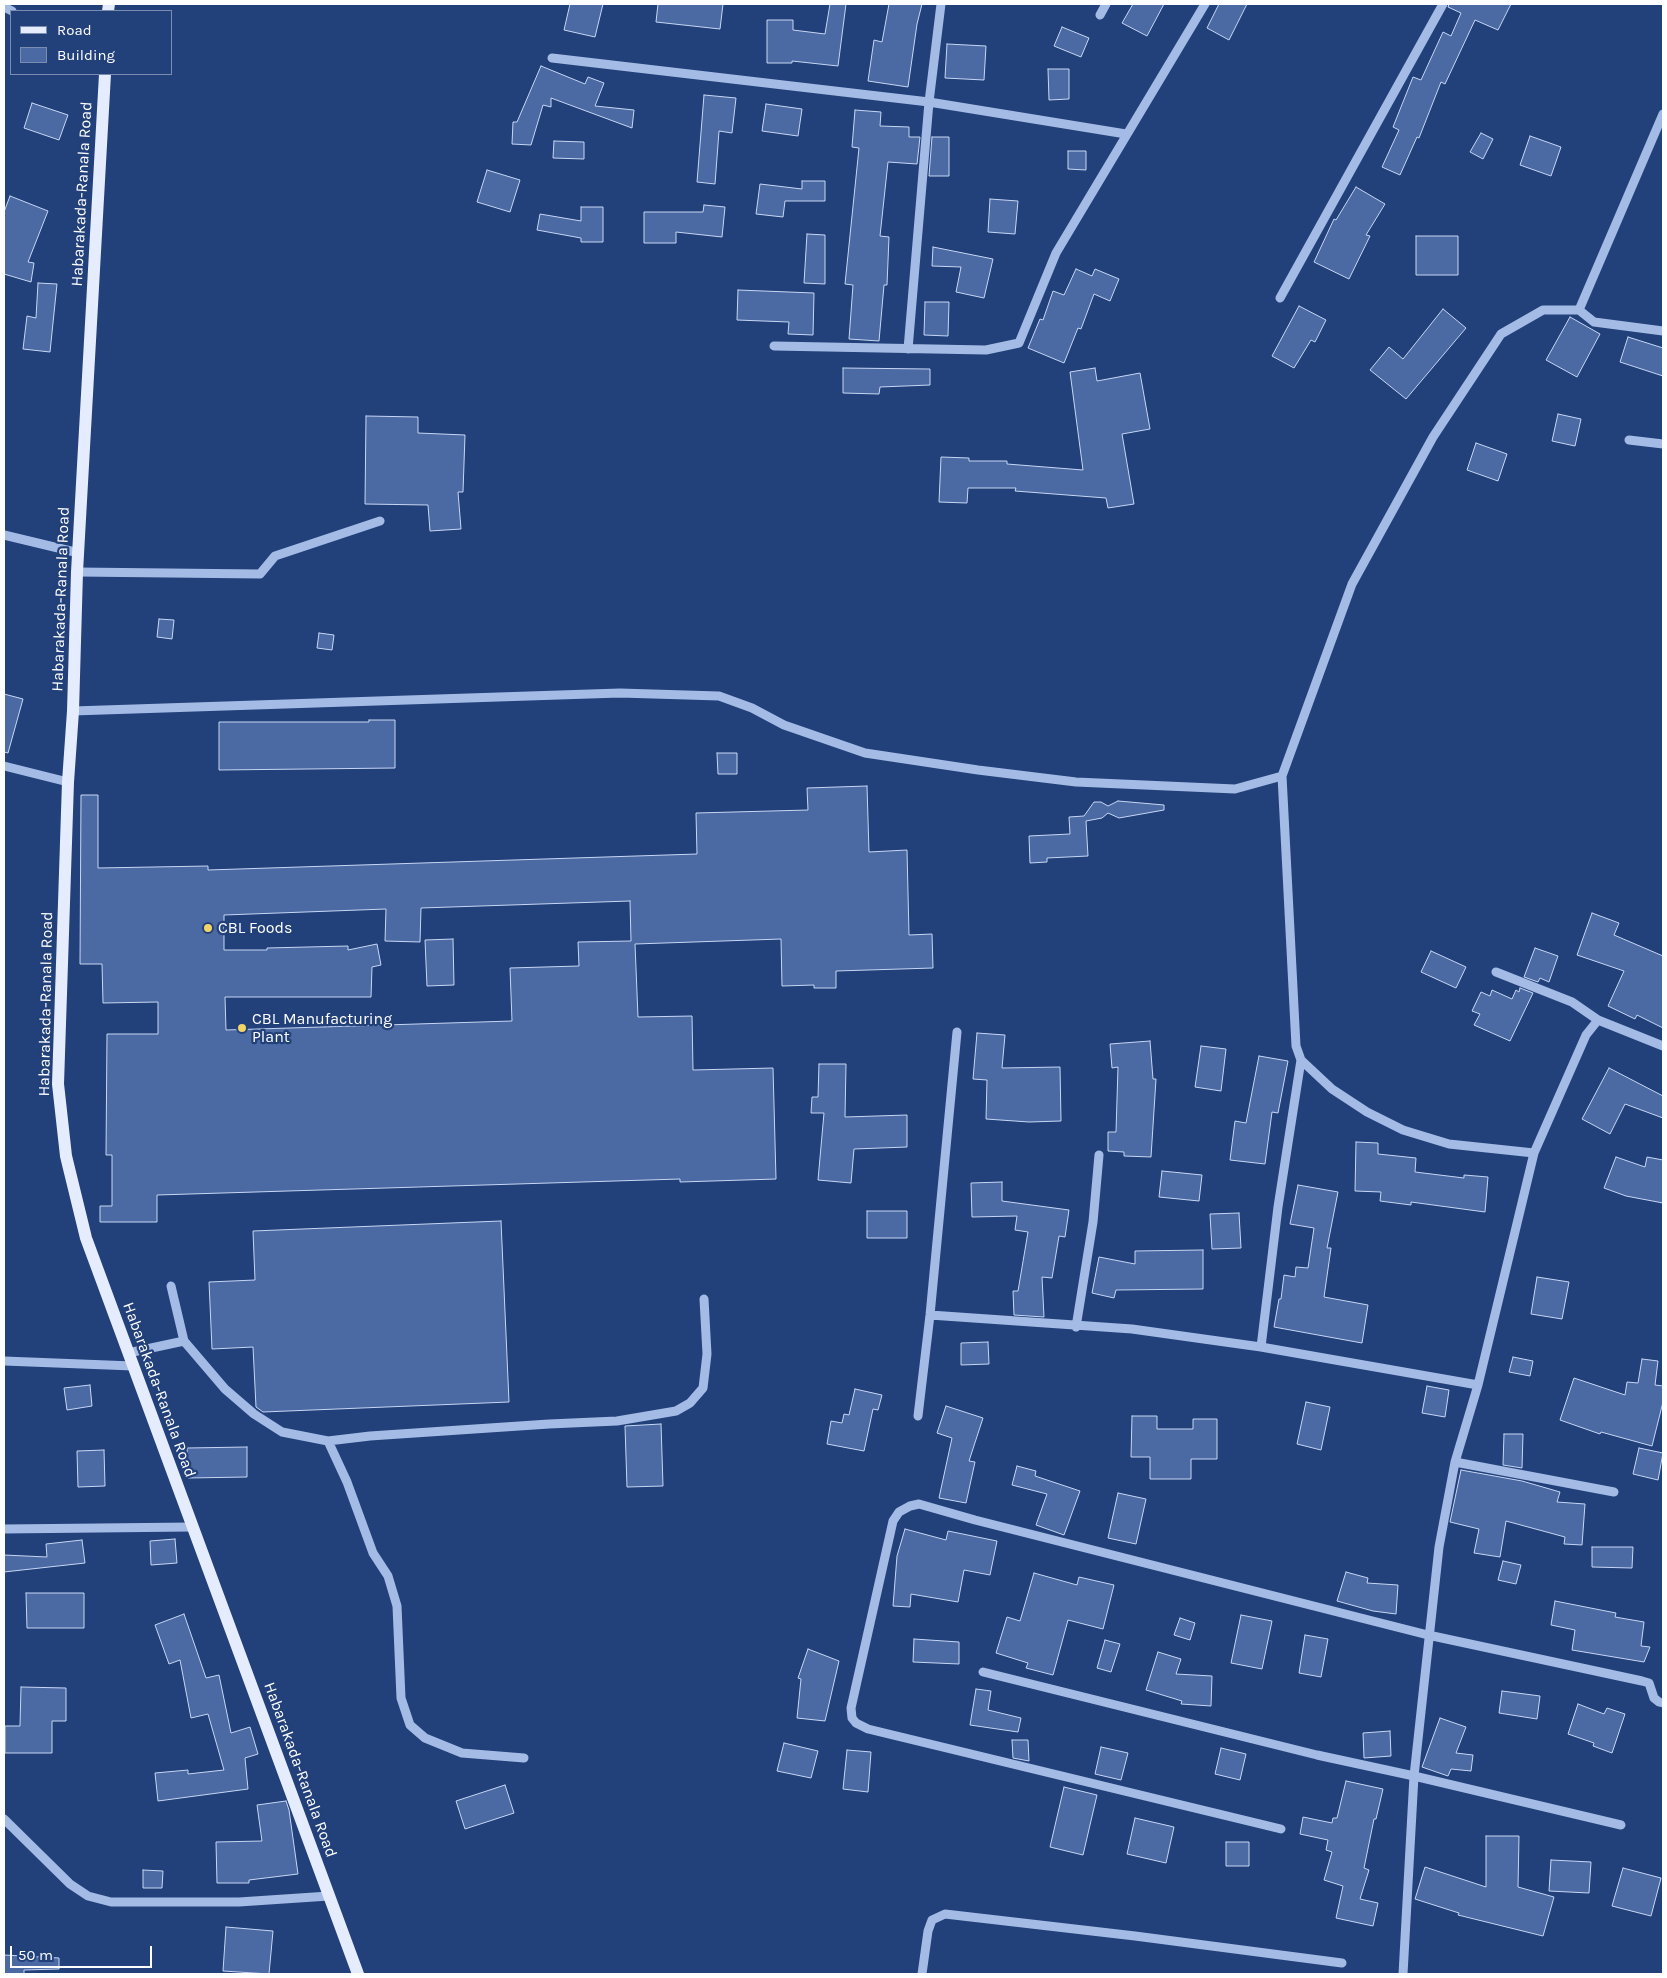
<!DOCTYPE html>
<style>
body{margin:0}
#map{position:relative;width:1667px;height:1978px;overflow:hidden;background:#22407a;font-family:Karla,sans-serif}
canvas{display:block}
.frame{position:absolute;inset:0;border:5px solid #fff;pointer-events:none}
.legend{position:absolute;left:10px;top:10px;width:162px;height:65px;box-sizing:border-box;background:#22407a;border:1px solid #7a8caf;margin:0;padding:6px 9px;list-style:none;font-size:15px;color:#fff}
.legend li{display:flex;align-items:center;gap:10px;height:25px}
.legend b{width:25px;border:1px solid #7a8caf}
.scale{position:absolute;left:10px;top:1946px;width:142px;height:22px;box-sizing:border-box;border:2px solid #fff;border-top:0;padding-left:6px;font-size:15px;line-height:18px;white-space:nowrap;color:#fff;-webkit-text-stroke:4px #22407a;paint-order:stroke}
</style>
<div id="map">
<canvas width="1667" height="1978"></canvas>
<div class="frame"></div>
<ul class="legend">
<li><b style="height:6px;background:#e5ecfd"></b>Road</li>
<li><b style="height:14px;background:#4b69a3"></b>Building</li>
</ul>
<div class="scale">50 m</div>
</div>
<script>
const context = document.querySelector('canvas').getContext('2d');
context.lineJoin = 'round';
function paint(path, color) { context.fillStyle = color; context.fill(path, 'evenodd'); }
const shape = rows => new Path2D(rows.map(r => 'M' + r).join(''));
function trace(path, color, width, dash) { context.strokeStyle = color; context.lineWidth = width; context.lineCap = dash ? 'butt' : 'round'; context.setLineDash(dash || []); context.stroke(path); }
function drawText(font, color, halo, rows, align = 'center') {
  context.font = font + ' Karla,sans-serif'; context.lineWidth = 4.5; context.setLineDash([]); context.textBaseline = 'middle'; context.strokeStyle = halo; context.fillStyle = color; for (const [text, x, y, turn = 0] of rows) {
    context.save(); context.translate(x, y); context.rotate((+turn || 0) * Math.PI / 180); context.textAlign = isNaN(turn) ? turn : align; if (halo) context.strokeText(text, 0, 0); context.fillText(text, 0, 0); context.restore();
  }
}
const building = shape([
 [570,4,603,4,595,37,564,30,570,4],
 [658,4,723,4,720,29,656,22,658,4],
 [830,4,846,4,838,66,792,61,792,63,767,63,767,20,793,20,793,30,825,34,830,4],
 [889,4,922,4,917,24,908,87,868,81,874,40,882,42,889,4],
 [1133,4,1164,4,1147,36,1122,23,1133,4],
 [1219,4,1247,4,1229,40,1207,28,1219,4],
 [1449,4,1511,4,1498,30,1475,20,1445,84,1441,82,1419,138,1417,137,1400,175,1382,167,1399,130,1393,127,1413,77,1421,80,1443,32,1451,36,1461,13,1448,7,1449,4],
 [1062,27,1089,38,1081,57,1054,46,1062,27],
 [947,44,986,46,984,80,945,78,947,44],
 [541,66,585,84,588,77,604,83,595,106,634,110,632,128,551,98,551,107,543,105,531,145,512,144,513,122,517,122,541,66],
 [1048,69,1069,69,1069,99,1049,100,1048,69],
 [704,95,736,98,732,133,719,131,715,184,697,182,704,95],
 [32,103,68,115,59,140,24,128,32,103],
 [766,104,802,109,798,136,762,131,766,104],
 [855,110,881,112,880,126,909,127,909,137,920,137,917,164,888,162,880,236,889,237,887,285,884,285,879,341,849,339,853,285,845,284,859,148,852,147,855,110],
 [1481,133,1493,139,1483,159,1470,152,1481,133],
 [1530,136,1561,147,1551,176,1520,165,1530,136],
 [932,137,949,137,949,176,929,176,932,137],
 [554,141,584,142,584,159,553,158,554,141],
 [1068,151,1086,151,1086,170,1068,169,1068,151],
 [487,170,520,180,510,212,477,202,487,170],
 [802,181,825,181,825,201,785,201,783,217,756,214,760,184,802,189,802,181],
 [1356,187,1385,204,1366,235,1370,236,1349,279,1314,262,1334,219,1336,220,1356,187],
 [10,196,48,211,28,262,34,263,31,282,4,274,4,212,10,196],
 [990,199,1018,201,1015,234,988,232,990,199],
 [704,205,725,207,722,237,676,232,676,243,644,243,644,212,703,212,704,205],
 [581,207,603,207,603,242,581,242,581,238,537,230,540,214,581,221,581,207],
 [807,234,825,235,825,284,804,283,807,234],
 [1416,236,1458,236,1458,275,1416,275,1416,236],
 [933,247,993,259,984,298,956,292,961,267,932,266,933,247],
 [1076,269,1092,276,1095,269,1119,279,1110,301,1094,294,1081,329,1078,328,1064,363,1028,348,1040,319,1043,320,1053,291,1064,295,1076,269],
 [38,283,57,284,50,352,23,349,27,316,36,318,38,283],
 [738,290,814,293,813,335,788,334,789,322,737,320,738,290],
 [925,302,949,302,948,336,924,335,925,302],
 [1299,306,1326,320,1315,342,1311,340,1294,368,1272,356,1299,306],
 [1443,309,1466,328,1406,399,1370,370,1389,347,1403,359,1443,309],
 [1570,317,1600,334,1577,377,1546,360,1570,317],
 [1628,337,1663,348,1663,376,1620,362,1628,337],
 [843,368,930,369,930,385,880,387,879,394,843,393,843,368],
 [1095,368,1097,381,1140,373,1150,429,1122,434,1134,504,1108,508,1106,498,1015,491,1016,488,968,488,967,503,939,502,941,457,969,458,969,461,1007,461,1007,464,1083,470,1070,372,1095,368],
 [1558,414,1581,419,1575,446,1552,441,1558,414],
 [366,416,418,417,418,433,465,435,463,492,458,492,461,529,430,531,428,505,365,504,366,416],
 [1476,443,1507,454,1498,481,1467,470,1476,443],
 [159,619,174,620,172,639,157,637,159,619],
 [319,633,334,635,332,650,317,648,319,633],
 [4,694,23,699,8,753,4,752,4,694],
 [369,720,395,720,395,768,219,770,219,722,369,722,369,720],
 [717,753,737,753,737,774,718,774,717,753],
 [867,786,869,852,907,850,909,935,932,934,933,968,836,971,836,988,814,988,814,985,782,986,781,939,635,944,638,1017,692,1016,693,1070,773,1068,776,1179,680,1182,680,1179,157,1195,157,1222,100,1222,100,1206,112,1206,112,1155,106,1155,107,1034,158,1034,158,1002,103,1003,102,964,80,964,81,795,98,795,98,868,208,866,208,870,697,854,696,813,808,810,807,788,867,786],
 [630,901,631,941,578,942,579,966,510,968,512,1021,226,1030,225,997,371,997,372,967,381,965,377,944,348,950,348,946,267,948,267,950,224,950,224,915,386,909,385,941,420,942,421,908,630,901],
 [1118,801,1164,805,1164,810,1119,818,1108,813,1102,818,1086,821,1088,856,1047,858,1047,862,1030,863,1029,836,1070,834,1069,817,1084,816,1094,802,1101,802,1108,806,1118,801],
 [1592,913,1619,923,1614,935,1663,956,1663,1028,1637,1015,1635,1019,1608,1006,1624,971,1577,955,1592,913],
 [453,939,454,985,427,986,425,940,453,939],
 [1535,948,1558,956,1549,982,1540,978,1538,982,1524,977,1535,948],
 [1431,951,1466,967,1456,988,1421,972,1431,951],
 [1520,988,1533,993,1510,1041,1474,1025,1480,1014,1472,1011,1481,992,1490,996,1492,990,1512,999,1516,990,1519,992,1520,988],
 [977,1033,1005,1035,1002,1068,1060,1067,1061,1121,1029,1122,986,1119,987,1080,973,1079,977,1033],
 [1150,1041,1153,1079,1156,1079,1151,1157,1124,1156,1124,1152,1108,1151,1108,1132,1116,1132,1118,1067,1112,1068,1110,1044,1150,1041],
 [1201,1046,1226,1049,1221,1091,1195,1087,1201,1046],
 [1259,1056,1288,1061,1278,1113,1272,1112,1265,1164,1230,1160,1235,1121,1246,1123,1259,1056],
 [819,1064,846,1064,845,1117,907,1115,907,1147,854,1149,851,1183,818,1180,824,1113,811,1113,812,1097,818,1097,819,1064],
 [1609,1068,1663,1096,1663,1118,1625,1104,1610,1134,1582,1119,1609,1068],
 [1356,1142,1378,1143,1378,1154,1416,1158,1415,1172,1464,1178,1464,1175,1488,1177,1485,1212,1411,1202,1411,1205,1380,1201,1381,1192,1355,1191,1356,1142],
 [1616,1157,1645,1167,1647,1157,1663,1160,1663,1203,1626,1196,1604,1188,1616,1157],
 [1162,1171,1202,1175,1199,1201,1159,1197,1162,1171],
 [1002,1182,1002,1201,1069,1210,1065,1237,1059,1236,1052,1278,1042,1277,1044,1317,1014,1315,1013,1291,1018,1291,1028,1232,1015,1230,1017,1216,972,1217,971,1183,1002,1182],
 [1298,1185,1338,1192,1327,1248,1331,1248,1324,1297,1368,1305,1362,1343,1274,1327,1279,1299,1281,1299,1284,1275,1295,1277,1296,1267,1308,1268,1314,1228,1290,1224,1298,1185],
 [867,1211,907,1211,907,1238,867,1238,867,1211],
 [1239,1213,1241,1248,1212,1249,1210,1214,1239,1213],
 [501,1221,509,1402,263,1412,256,1407,253,1347,212,1349,209,1282,255,1280,253,1231,501,1221],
 [1203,1250,1203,1289,1116,1290,1114,1298,1092,1293,1099,1257,1135,1264,1135,1251,1203,1250],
 [1537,1277,1569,1282,1562,1319,1531,1314,1537,1277],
 [988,1342,989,1364,961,1365,961,1343,988,1342],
 [1513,1357,1533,1361,1530,1376,1509,1372,1513,1357],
 [1642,1359,1658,1361,1655,1385,1663,1386,1663,1402,1652,1446,1601,1432,1600,1434,1560,1420,1574,1378,1625,1395,1627,1382,1638,1383,1642,1359],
 [90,1385,92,1406,67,1410,64,1388,90,1385],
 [1427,1386,1449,1390,1445,1417,1422,1413,1427,1386],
 [855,1389,882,1395,878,1410,873,1409,864,1451,827,1444,831,1421,842,1423,844,1414,849,1415,855,1389],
 [1306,1402,1330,1407,1321,1450,1297,1444,1306,1402],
 [946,1406,983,1418,969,1461,975,1462,966,1503,939,1498,952,1438,937,1433,946,1406],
 [1132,1416,1157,1416,1157,1429,1193,1429,1193,1419,1217,1419,1217,1459,1191,1459,1191,1479,1150,1479,1150,1457,1131,1457,1132,1416],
 [661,1424,663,1486,627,1487,625,1426,661,1424],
 [1504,1434,1523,1434,1522,1468,1503,1465,1504,1434],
 [247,1447,247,1477,188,1478,187,1448,247,1447],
 [1639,1448,1663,1453,1658,1480,1633,1474,1639,1448],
 [104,1450,105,1486,78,1487,77,1451,104,1450],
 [1017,1466,1036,1471,1035,1476,1080,1491,1064,1535,1036,1525,1047,1494,1012,1485,1017,1466],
 [1461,1470,1522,1481,1560,1492,1557,1502,1585,1504,1582,1545,1564,1544,1565,1537,1506,1521,1500,1557,1474,1553,1479,1529,1450,1522,1461,1470],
 [1118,1493,1146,1499,1136,1544,1108,1538,1118,1493],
 [905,1529,946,1540,948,1531,997,1541,990,1575,964,1570,958,1602,911,1594,910,1607,893,1606,897,1556,905,1529],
 [175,1539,177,1563,151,1565,150,1541,175,1539],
 [82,1540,85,1563,4,1572,4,1555,47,1557,46,1544,82,1540],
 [1592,1547,1633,1547,1632,1568,1592,1567,1592,1547],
 [1503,1561,1521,1565,1516,1584,1498,1580,1503,1561],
 [1346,1572,1368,1578,1367,1583,1398,1585,1396,1614,1373,1611,1337,1601,1346,1572],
 [1034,1573,1077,1585,1079,1577,1114,1585,1103,1629,1068,1620,1053,1675,1026,1668,1028,1663,996,1653,1007,1617,1020,1621,1034,1573],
 [26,1593,84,1593,84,1628,27,1628,26,1593],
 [1555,1601,1616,1613,1615,1617,1644,1622,1641,1646,1650,1647,1644,1662,1572,1650,1575,1630,1551,1625,1555,1601],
 [184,1614,206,1678,219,1675,231,1733,250,1727,258,1754,245,1758,248,1789,158,1801,155,1773,188,1770,188,1774,224,1770,208,1714,191,1718,180,1660,169,1664,155,1625,184,1614],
 [1241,1615,1272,1621,1262,1669,1231,1663,1241,1615],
 [1180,1618,1195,1623,1190,1640,1174,1635,1180,1618],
 [1305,1635,1328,1639,1321,1677,1299,1673,1305,1635],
 [914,1639,959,1642,959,1664,913,1662,914,1639],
 [1105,1640,1120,1644,1111,1672,1097,1668,1105,1640],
 [808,1649,839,1661,825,1721,797,1718,801,1679,798,1678,808,1649],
 [1158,1652,1181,1659,1176,1674,1212,1676,1211,1706,1181,1704,1182,1701,1146,1690,1158,1652],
 [21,1687,66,1688,66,1721,52,1721,52,1753,5,1753,5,1726,20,1726,21,1687],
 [976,1689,991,1691,988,1710,1021,1718,1018,1732,970,1725,976,1689],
 [1502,1691,1540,1696,1537,1719,1499,1713,1502,1691],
 [1578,1704,1604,1714,1607,1708,1625,1714,1612,1753,1593,1746,1594,1743,1568,1734,1578,1704],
 [1440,1718,1466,1727,1456,1753,1473,1755,1471,1771,1451,1769,1448,1776,1422,1767,1440,1718],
 [1390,1731,1391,1756,1364,1758,1363,1733,1390,1731],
 [1012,1740,1028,1740,1029,1761,1013,1758,1012,1740],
 [784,1743,818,1751,811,1778,777,1771,784,1743],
 [1101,1747,1128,1753,1121,1780,1095,1774,1101,1747],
 [1221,1748,1246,1754,1240,1780,1215,1774,1221,1748],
 [847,1750,871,1752,868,1792,843,1789,847,1750],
 [1346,1781,1383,1789,1376,1819,1374,1819,1364,1868,1369,1870,1360,1899,1378,1903,1373,1926,1336,1918,1343,1886,1324,1880,1332,1852,1326,1850,1328,1840,1300,1834,1303,1817,1332,1823,1333,1818,1337,1818,1346,1781],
 [505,1785,514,1813,465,1829,456,1801,505,1785],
 [1064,1787,1097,1795,1083,1855,1050,1847,1064,1787],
 [286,1801,289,1810,298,1874,249,1880,249,1883,217,1883,216,1842,262,1841,257,1805,286,1801],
 [1135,1818,1174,1827,1166,1863,1127,1854,1135,1818],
 [1486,1836,1519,1836,1518,1887,1554,1897,1543,1936,1458,1915,1459,1913,1415,1899,1425,1867,1486,1887,1486,1836],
 [1226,1842,1249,1842,1249,1866,1226,1866,1226,1842],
 [1551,1860,1591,1862,1589,1893,1549,1891,1551,1860],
 [1623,1868,1661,1878,1651,1916,1612,1906,1623,1868],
 [143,1870,163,1871,162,1888,143,1888,143,1870],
 [226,1927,273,1931,269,1974,223,1971,226,1927],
 [4,1955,59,1958,59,1969,24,1970,24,1974,4,1974,4,1955]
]);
paint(building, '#4b69a3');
trace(building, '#c7d7f4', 1);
trace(shape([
 [4,7,12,11],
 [1100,15,1106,4],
 [552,58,929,102,1126,134],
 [1280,298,1443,4],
 [1579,310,1663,114],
 [1663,331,1594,322,1579,310,1543,310,1501,334,1433,437,1352,584,1282,776,1296,1046,1301,1060,1332,1089,1367,1112,1403,1130,1449,1144,1534,1153,1586,1035,1598,1020,1663,1046],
 [774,346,986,350,1019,343,1056,253,1205,4],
 [908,349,929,102,941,4],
 [1629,440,1663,444],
 [4,535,79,553],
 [77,572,260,574,275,556,380,521],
 [73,711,620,693,719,696,752,708,784,725,865,753,978,770,1076,782,1235,789,1282,776],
 [4,766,68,782],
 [1496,972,1572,1002,1598,1020],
 [171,1286,184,1341],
 [930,1315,1132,1329,1261,1347,1478,1385],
 [1076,1327,1093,1222,1099,1155],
 [1261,1347,1278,1207,1301,1060],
 [128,1353,184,1341,225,1389,254,1414,282,1432,328,1441,370,1436,549,1424,617,1421,676,1411,690,1403,703,1388,707,1354,704,1299],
 [4,1361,133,1366],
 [918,1416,930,1315,957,1032],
 [328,1441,347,1482,373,1553,388,1576,397,1606,401,1698,410,1725,425,1738,462,1753,524,1758],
 [1455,1462,1614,1492],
 [4,1529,192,1527],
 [983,1672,1317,1755,1414,1776,1621,1825],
 [4,1819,70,1884,88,1896,111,1902,239,1902,329,1896],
 [1281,1829,868,1729,856,1723,852,1718,851,1708,893,1521,899,1512,910,1506,919,1504,975,1520,1428,1635,1642,1681,1649,1683,1654,1698,1659,1702,1663,1703],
 [922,1974,928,1931,932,1920,945,1914,1135,1936,1342,1963],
 [1403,1974,1414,1776,1439,1547,1455,1462,1478,1385,1534,1153]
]), '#a4bbe5', 9);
trace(shape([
 [108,11,109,4],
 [105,74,77,572,73,711,68,782,58,1084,66,1156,86,1238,358,1974]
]), '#e5ecfd', 12);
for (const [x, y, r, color] of [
 [208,928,5,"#f1d667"],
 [242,1028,5,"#f1d667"]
]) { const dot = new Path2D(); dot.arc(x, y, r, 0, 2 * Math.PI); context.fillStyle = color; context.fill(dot); trace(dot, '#22407a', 2); }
drawText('16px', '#fff', '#22407a', [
 ["Habarakada-Ranala Road",82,194,-87],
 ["Habarakada-Ranala Road",61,599,-88],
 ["Habarakada-Ranala Road",46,1004,-89],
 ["Habarakada-Ranala Road",159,1390,70],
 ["Habarakada-Ranala Road",300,1770,70]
]);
drawText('16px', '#fff', '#22407a', [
 ["CBL Foods",218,928],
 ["CBL Manufacturing",252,1019],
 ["Plant",252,1037]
], 'left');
</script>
